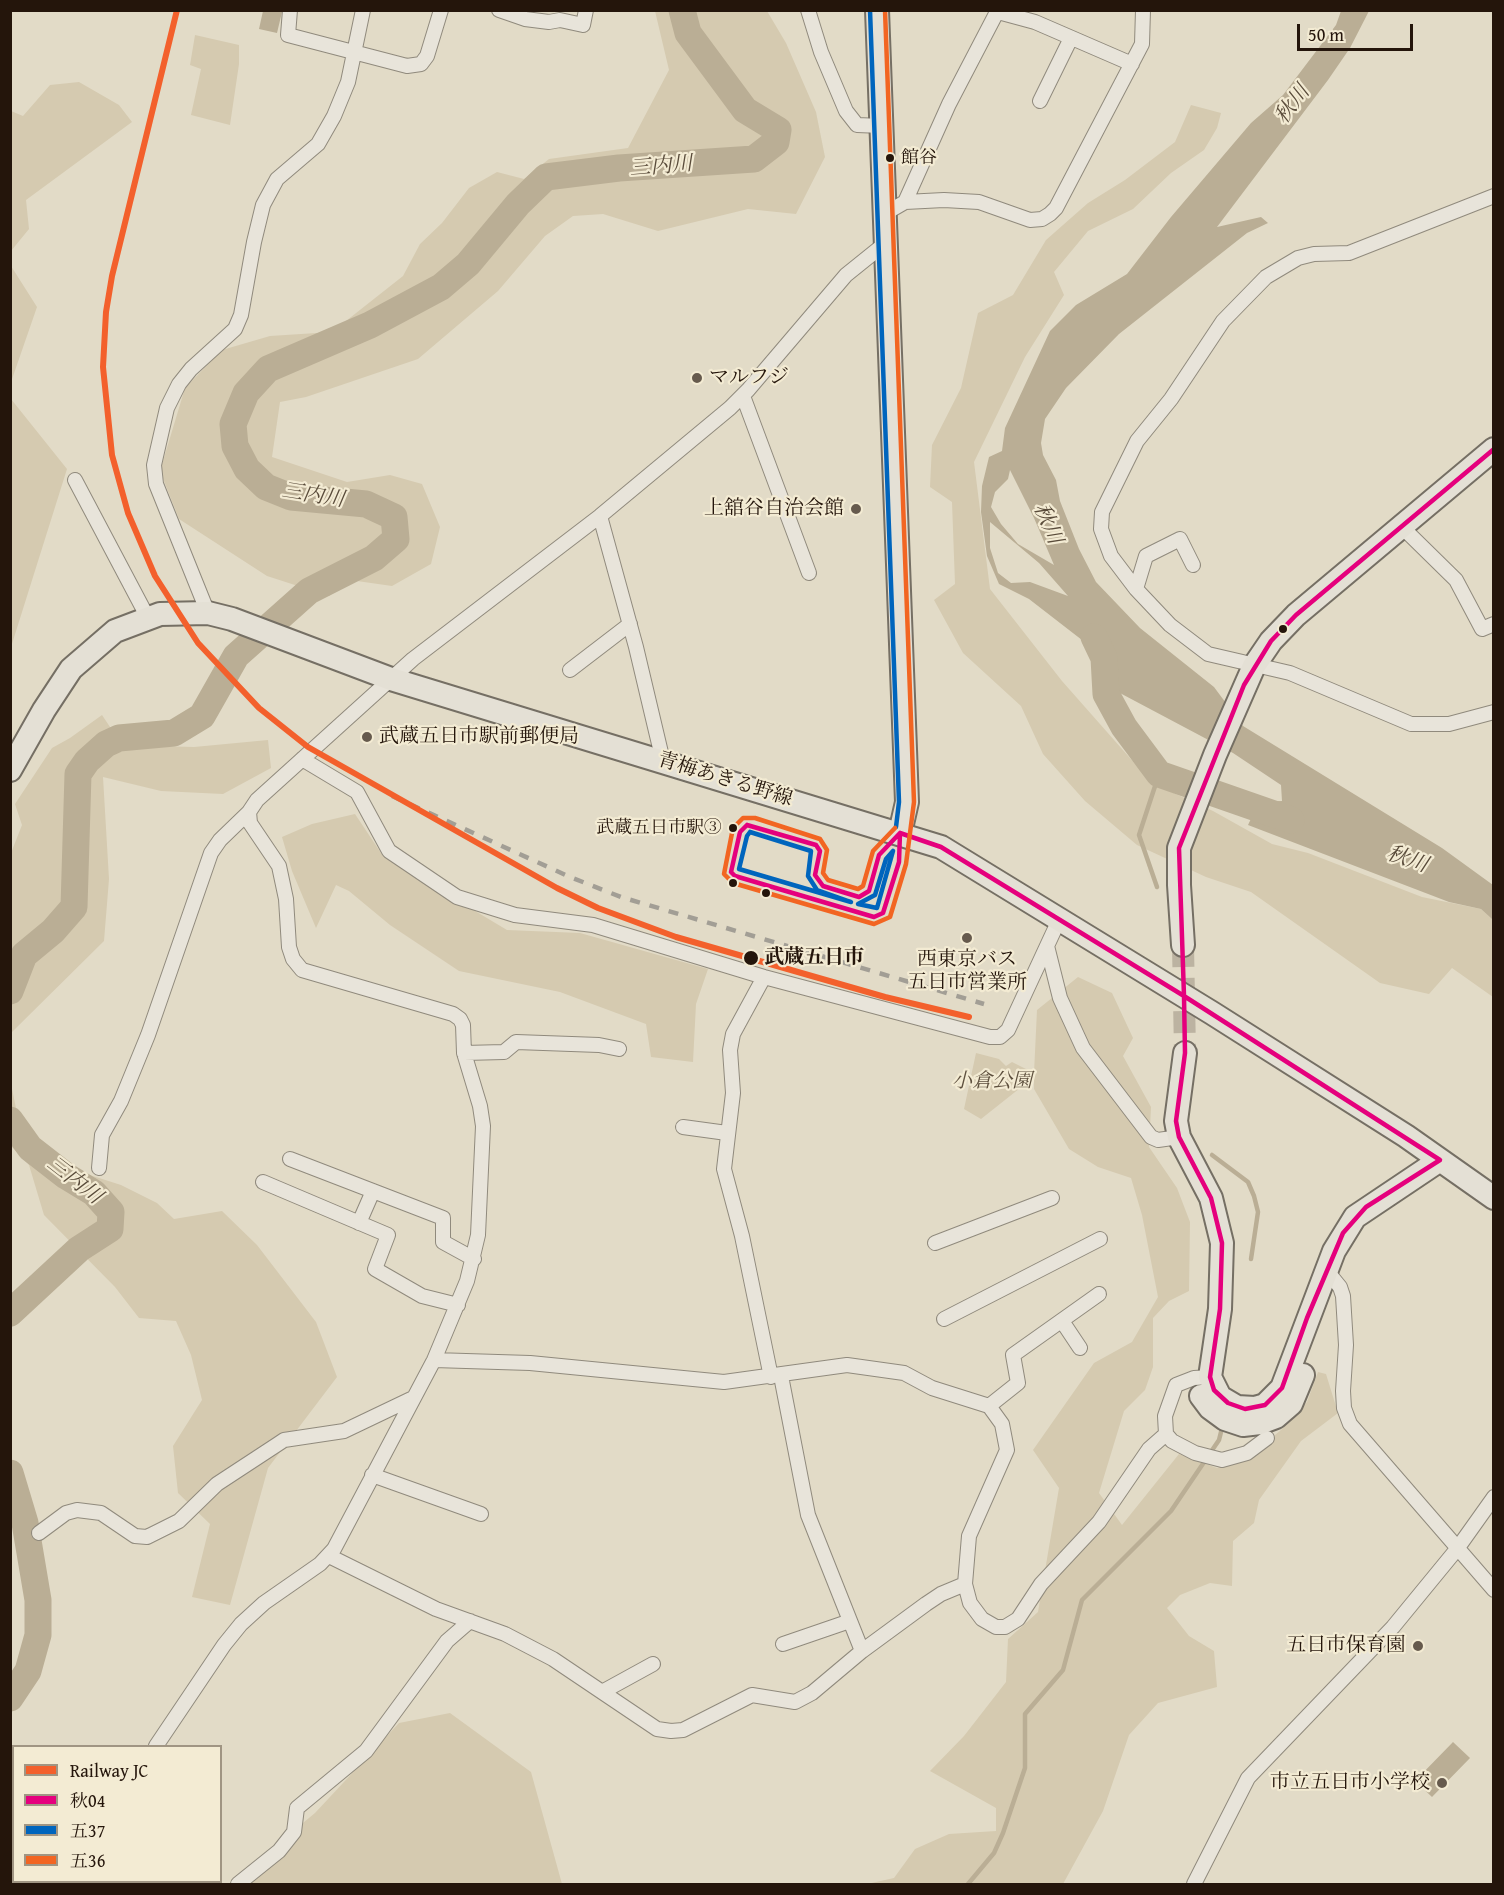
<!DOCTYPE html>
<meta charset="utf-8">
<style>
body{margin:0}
#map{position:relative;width:1504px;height:1895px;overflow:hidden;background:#e2dbc7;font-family:"Gentium Book Plus","Noto Serif JP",serif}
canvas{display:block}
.frame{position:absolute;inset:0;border:12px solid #24150b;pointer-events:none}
.legend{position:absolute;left:12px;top:1745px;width:210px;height:138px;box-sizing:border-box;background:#f3ebd3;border:2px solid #a09583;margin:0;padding:8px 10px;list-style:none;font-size:18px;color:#24150b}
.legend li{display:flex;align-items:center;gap:12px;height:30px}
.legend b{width:30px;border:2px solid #a09583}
.scale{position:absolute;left:1297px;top:24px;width:116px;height:27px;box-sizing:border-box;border:3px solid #24150b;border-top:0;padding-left:8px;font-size:18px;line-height:21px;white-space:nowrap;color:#24150b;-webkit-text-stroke:4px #f3ebd3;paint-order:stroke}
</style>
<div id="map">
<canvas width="1504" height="1895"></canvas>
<div class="frame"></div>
<ul class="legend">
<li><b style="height:8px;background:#f3602c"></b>Railway JC</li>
<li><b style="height:8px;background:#e5007d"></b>秋04</li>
<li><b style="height:8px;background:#0065bd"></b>五37</li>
<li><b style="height:8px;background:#f26522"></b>五36</li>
</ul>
<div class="scale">50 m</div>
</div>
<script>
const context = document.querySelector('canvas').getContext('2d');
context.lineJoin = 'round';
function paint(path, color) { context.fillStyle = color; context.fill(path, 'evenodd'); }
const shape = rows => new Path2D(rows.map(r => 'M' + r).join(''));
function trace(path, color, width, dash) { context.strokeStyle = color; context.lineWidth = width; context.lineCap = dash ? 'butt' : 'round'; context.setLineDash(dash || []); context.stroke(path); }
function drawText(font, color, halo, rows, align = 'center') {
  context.font = font + ' "Gentium Book Plus","Noto Serif JP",serif'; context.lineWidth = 4.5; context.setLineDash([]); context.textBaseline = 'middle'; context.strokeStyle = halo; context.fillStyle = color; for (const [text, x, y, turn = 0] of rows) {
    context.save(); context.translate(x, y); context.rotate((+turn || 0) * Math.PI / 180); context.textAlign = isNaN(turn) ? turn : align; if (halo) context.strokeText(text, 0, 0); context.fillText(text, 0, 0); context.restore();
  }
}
paint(shape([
 [655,11,767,11,786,43,816,112,825,157,796,214,748,209,658,231,603,214,573,216,545,236,498,291,418,359,306,397,280,402,272,457,347,482,390,475,422,484,440,527,431,564,392,586,350,580,329,596,267,576,179,519,160,471,185,388,222,350,270,336,332,332,403,276,420,244,442,223,469,188,497,172,524,179,549,159,628,148,669,70],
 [195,35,239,45,239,64,230,125,191,115,201,69,190,65],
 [79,82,119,105,132,122,26,200,29,229,11,251,11,111,23,116,50,85],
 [1191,105,1221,113,1217,128,1204,150,1171,173,1133,209,1088,231,1054,272,1064,295,1025,357,974,462,990,589,1062,681,1152,783,1213,811,1272,844,1308,853,1422,897,1481,909,1493,920,1493,997,1452,968,1429,994,1380,983,1251,892,1206,877,1137,845,1085,801,1043,754,1021,706,963,653,934,600,955,584,952,502,930,487,932,445,961,388,978,313,1013,295,1046,240,1088,203,1125,180,1175,142],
 [11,266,37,307,11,382],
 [11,399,67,469,11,647],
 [102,715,122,745,194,747,268,740,271,768,223,794,161,791,103,777,109,879,104,941,11,1033,11,853,22,825,15,804,52,748,70,738],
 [355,814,383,856,507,930,580,933,708,969,696,1004,693,1062,651,1057,646,1024,560,992,459,971,390,925,349,891,336,885,316,928,292,871,282,837,312,824],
 [1078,977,1112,993,1133,1038,1123,1056,1151,1107,1149,1147,1177,1188,1190,1222,1189,1291,1169,1301,1153,1318,1153,1367,1145,1390,1124,1411,1099,1493,1122,1525,1179,1454,1217,1468,1251,1455,1281,1430,1307,1402,1318,1372,1326,1374,1338,1413,1301,1441,1259,1500,1254,1523,1233,1541,1232,1586,1210,1583,1180,1595,1167,1608,1189,1636,1214,1651,1217,1687,1158,1703,1129,1735,1103,1811,1063,1884,867,1884,894,1878,915,1849,949,1834,996,1831,996,1808,930,1771,964,1736,1006,1682,1008,1639,1038,1612,1059,1488,1033,1450,1094,1363,1132,1342,1158,1297,1142,1215,1131,1178,1098,1167,1069,1149,1034,1089,1034,1077,981,1119,964,1109,976,1053,999,1059,1006,1066,1012,1062,1034,1073,1037,1010],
 [10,1079,19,1123,52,1163,121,1185,157,1203,174,1219,222,1211,257,1245,316,1322,337,1377,268,1468,230,1605,192,1597,210,1524,178,1493,173,1446,202,1400,191,1355,176,1321,139,1318,115,1287,44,1215,29,1165,11,1146],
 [450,1713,531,1772,562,1884,229,1884,315,1813,399,1723]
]), '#d5cab0');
paint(shape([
 [263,11,282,12,277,33,259,29],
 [1341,11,1369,11,1350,48,1328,80,1217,227,1261,217,1268,223,1247,233,1119,334,1066,388,1045,419,1041,443,1043,455,1056,480,1060,501,1079,549,1096,582,1140,628,1214,687,1243,726,1442,848,1493,885,1493,920,1481,909,1449,902,1248,825,1259,802,1282,801,1281,785,1233,753,1118,692,1099,665,1091,647,1029,599,999,584,987,556,981,512,982,486,989,457,1002,451,1005,428,1050,331,1076,305,1127,274,1171,217,1251,123,1283,95,1336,25],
 [1010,470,1034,518,1054,565,1018,544,1001,524,991,507,995,492,1008,479],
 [990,522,1039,563,1068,596,1030,582,1011,583,998,573,990,548],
 [1453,1742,1470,1758,1432,1797,1415,1781]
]), '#baae95');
trace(shape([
 [1157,887,1139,835,1159,774],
 [1212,1155,1248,1182,1254,1196,1258,1212,1251,1259],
 [968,1884,994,1853,1003,1833,1025,1768,1025,1714,1063,1670,1082,1600,1171,1511,1219,1440,1222,1428]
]), '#baae95', 4.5);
trace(shape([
 [1094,637,1104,658,1106,694,1124,727,1159,774,1291,820],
 [10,991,24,955,53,931,74,907,78,774,87,761,106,744,119,738,174,733,202,716,236,656,309,591,374,558,396,539,394,517,366,504,291,497,266,487,247,469,235,446,233,424,246,393,268,369,370,325,441,287,468,264,518,204,546,177,619,168,754,159,776,142,778,130,745,110,688,33,682,10],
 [10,1120,30,1148,66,1176,94,1193,111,1212,110,1229,79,1249,10,1313],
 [10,1473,25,1523,38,1600,38,1635,28,1671,10,1698]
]), '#baae95', 27);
trace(shape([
 [1183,945,1185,1053]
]), '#bcb3a1', 22, [22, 11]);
const minor = shape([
 [290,10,288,35,407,66,421,64,427,56,441,10],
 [499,10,525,19,549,22,560,20,583,25,586,10],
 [808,10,821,52,846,111,857,125,882,126],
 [998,12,1035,22,1132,64],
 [1040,101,1071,38],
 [1494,196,1349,253,1314,254,1298,258,1266,277,1223,321,1171,399,1137,441,1102,512,1101,529,1111,556,1136,589,1170,625,1208,654,1290,673,1411,724,1449,724,1494,712],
 [905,202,949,104,998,10],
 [886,213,905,202,944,200,979,202,1030,220,1042,219,1050,214,1056,208,1142,44,1143,10],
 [743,396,809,573],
 [75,480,148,618],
 [600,516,636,647,663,761],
 [1401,526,1456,580,1482,629,1494,624],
 [1136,589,1146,556,1180,539,1193,565],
 [208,613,156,484,154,465,167,408,179,384,191,369,235,329,241,315,254,242,263,205,277,179,318,144,334,116,348,82,363,10],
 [570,670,630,624],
 [302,759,357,792,389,851,457,897,515,915,593,925,764,977,990,1037,1000,1037,1008,1030,1059,920],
 [1047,946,1060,998,1083,1048,1151,1137,1158,1140,1179,1137],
 [764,977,733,1034,730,1050,733,1093,724,1169,742,1236,771,1377],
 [464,1053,504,1052,516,1042,599,1045,619,1049],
 [683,1127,727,1133],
 [290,1159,443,1218,443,1242,474,1259],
 [99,1168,102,1135,121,1101,148,1035,211,853,220,840,249,812,257,800,413,659,600,516,730,408,748,390,846,275,887,242],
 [263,1182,388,1235,375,1269,422,1296,458,1305],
 [359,1223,373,1191],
 [935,1243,1052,1198],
 [1327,1271,1340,1287,1343,1296,1346,1345,1343,1391,1344,1408,1350,1424,1494,1590],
 [944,1319,1100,1239],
 [1062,1321,1080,1348],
 [434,1360,530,1363,724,1382,847,1365,904,1373,932,1388,989,1406,1002,1424,1007,1450,969,1536,965,1584,970,1603,982,1619,996,1627,1005,1627,1018,1619,1041,1584,1099,1522,1149,1449,1166,1434,1165,1416,1176,1385,1194,1378,1210,1377],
 [781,1376,808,1515,862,1651],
 [989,1406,1018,1383,1013,1355,1099,1294],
 [1166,1434,1172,1441,1195,1453,1222,1460,1247,1453,1267,1438],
 [372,1475,481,1514],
 [39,1533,66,1513,77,1510,101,1513,135,1536,147,1537,179,1521,217,1484,278,1444,284,1440,344,1431,411,1399],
 [329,1556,436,1609,505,1634,553,1659,657,1729,671,1731,683,1730,752,1695,795,1702,812,1693,862,1651,926,1604,941,1594,965,1584],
 [783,1644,850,1621],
 [602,1692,653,1664],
 [156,1746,224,1645,241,1624,264,1603,320,1564,334,1549,434,1360,467,1281,478,1235,483,1126,480,1106,464,1053,463,1025,460,1019,453,1014,302,970,293,959,289,947,286,899,279,866,250,823,249,812],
 [14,1884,16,1882],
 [238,1884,279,1851,294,1832,297,1808,366,1751,447,1641,470,1621],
 [1194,1884,1248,1778,1393,1627,1457,1549,1494,1497]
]);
const primary = shape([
 [877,10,907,802,900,833],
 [10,770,44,710,71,669,115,631,160,614,208,613,232,619,391,679,941,847,1212,1013,1406,1136,1494,1198],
 [1183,945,1179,885,1179,848,1215,755,1254,666,1271,641,1296,615,1494,449],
 [1185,1053,1176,1121,1179,1137,1211,1198,1222,1243,1220,1309,1210,1377,1220,1397,1237,1407,1255,1408,1265,1405,1282,1388,1334,1251,1355,1217,1440,1160],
 [1201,1396,1210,1408,1225,1419,1243,1425,1260,1423,1276,1417,1291,1404,1303,1375]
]);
trace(minor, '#908a7d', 16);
trace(primary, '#756f64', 26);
trace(minor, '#e8e4da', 14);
trace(primary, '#e4e0d5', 22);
trace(shape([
 [392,796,570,877,621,897,984,1004]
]), '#a29e95', 4.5, [10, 10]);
trace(shape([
 [747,825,816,845,820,851,815,875,823,886,859,897,869,891,879,855,900,833,899,862,883,913,874,917,735,876,731,872,740,832,747,825],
 [900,833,941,847,1184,996],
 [1184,996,1440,1160,1366,1207,1343,1233,1307,1318,1282,1388,1265,1405,1245,1409,1228,1403,1214,1390,1210,1377,1220,1309,1222,1243,1211,1198,1179,1137,1176,1121,1185,1053,1184,996],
 [1184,996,1179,848,1244,685,1271,641,1296,615,1494,449]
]), '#e5007d', 4.5);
trace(shape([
 [870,10,899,802,896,827],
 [750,832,811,851,808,876,817,890,851,902,739,869,747,836,750,832],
 [893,851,877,908,858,904,875,895,886,859,893,851]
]), '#0065bd', 4.5);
trace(shape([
 [885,10,914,802,906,864,890,917,874,924,733,883,724,874,733,828,743,818,755,818,820,839,827,850,823,873,828,880,858,889,863,886,873,851,895,828]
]), '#f26522', 4.5);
trace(shape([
 [177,10,112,276,106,312,103,367,112,455,128,513,155,576,198,643,259,708,308,747,557,888,598,908,676,937,885,997,969,1017]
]), '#f3602c', 6);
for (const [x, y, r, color] of [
 [890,158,5,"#24150b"],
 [697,378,6,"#665a4d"],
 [856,509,6,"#665a4d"],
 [1283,629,5,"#24150b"],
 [367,737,6,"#665a4d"],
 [733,828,5,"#24150b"],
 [733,883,5,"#24150b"],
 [766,893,5,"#24150b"],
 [967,938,6,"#665a4d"],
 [751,958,8,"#24150b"],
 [1418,1646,6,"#665a4d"],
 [1442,1783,6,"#665a4d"]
]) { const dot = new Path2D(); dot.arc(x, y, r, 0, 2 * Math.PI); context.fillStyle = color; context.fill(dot); trace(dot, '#f3ebd3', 2); }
drawText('18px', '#24150b', '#f3ebd3', [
 ["館谷",901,158],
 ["武蔵五日市駅③",722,828,"right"]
], 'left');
drawText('20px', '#24150b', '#f3ebd3', [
 ["マルフジ",709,378,"left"],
 ["上舘谷自治会館",844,509],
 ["武蔵五日市駅前郵便局",379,737,"left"],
 ["西東京バス",967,960,"center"],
 ["五日市営業所",967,983,"center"],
 ["五日市保育園",1406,1646],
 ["市立五日市小学校",1430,1783]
], 'right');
drawText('20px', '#24150b', '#f3ebd3', [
 ["青梅あきる野線",725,780,17]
]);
drawText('bold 20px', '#24150b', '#f3ebd3', [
 ["武蔵五日市",764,958]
], 'left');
drawText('italic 20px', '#5e503e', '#f3ebd3', [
 ["小倉公園",992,1082]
]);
drawText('italic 21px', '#594b3a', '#f3ebd3', [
 ["秋川",1293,105,-53],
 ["三内川",661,167,-5],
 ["三内川",313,496,9],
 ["秋川",1047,524,67],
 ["秋川",1407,860,19],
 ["三内川",74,1181,38]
]);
</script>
